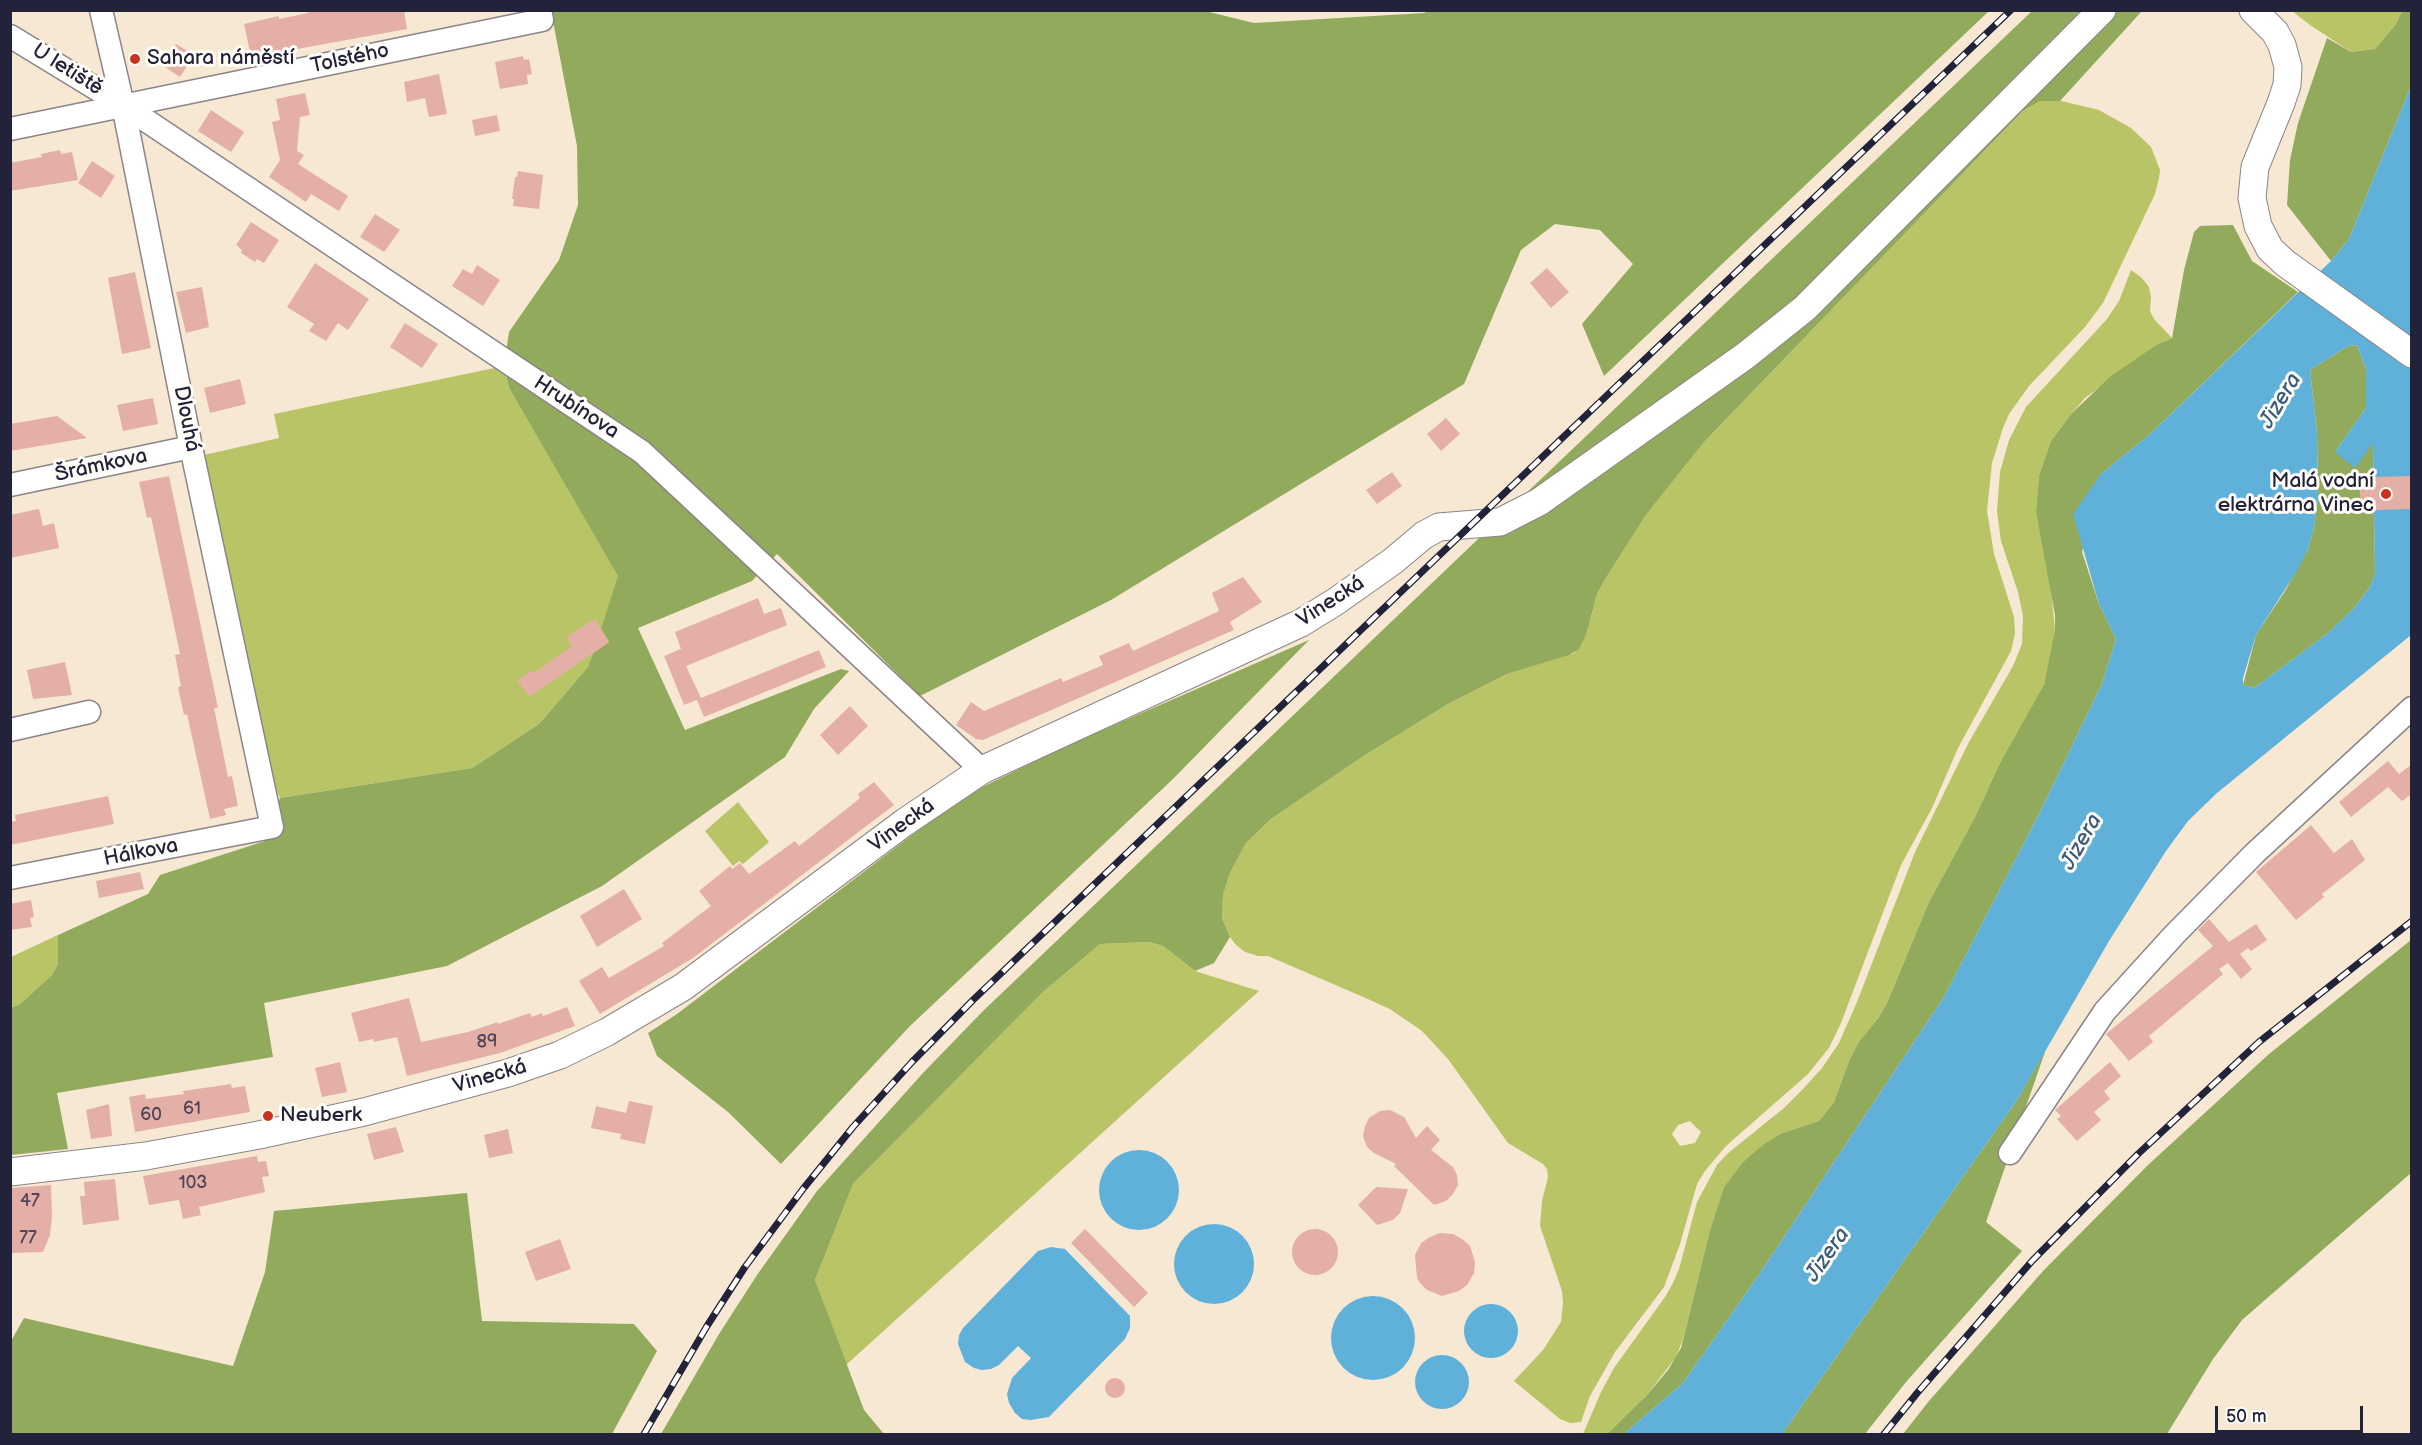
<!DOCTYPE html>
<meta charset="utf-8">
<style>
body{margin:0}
#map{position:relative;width:2422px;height:1445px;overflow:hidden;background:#f7e8d4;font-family:"Balsamiq Sans",sans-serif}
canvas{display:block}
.frame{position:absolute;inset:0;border:12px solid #22223b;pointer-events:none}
.scale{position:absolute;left:2215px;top:1406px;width:148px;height:27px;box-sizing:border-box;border:3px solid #22223b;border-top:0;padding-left:8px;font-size:18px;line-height:21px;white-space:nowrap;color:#22223b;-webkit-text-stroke:4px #fdfcf7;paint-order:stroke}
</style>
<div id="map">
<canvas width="2422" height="1445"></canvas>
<div class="frame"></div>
<div class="scale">50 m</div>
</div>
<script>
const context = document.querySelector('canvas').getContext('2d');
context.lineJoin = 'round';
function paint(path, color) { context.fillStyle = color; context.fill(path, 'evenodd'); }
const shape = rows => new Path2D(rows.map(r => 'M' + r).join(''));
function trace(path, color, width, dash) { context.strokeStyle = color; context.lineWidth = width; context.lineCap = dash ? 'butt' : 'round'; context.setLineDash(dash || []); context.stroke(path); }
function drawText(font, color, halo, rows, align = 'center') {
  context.font = font + ' "Balsamiq Sans",sans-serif'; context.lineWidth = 6; context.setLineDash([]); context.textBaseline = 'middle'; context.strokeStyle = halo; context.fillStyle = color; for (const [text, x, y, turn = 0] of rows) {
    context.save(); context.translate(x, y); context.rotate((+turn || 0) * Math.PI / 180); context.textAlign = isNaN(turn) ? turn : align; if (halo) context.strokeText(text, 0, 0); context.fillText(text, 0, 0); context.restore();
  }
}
paint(shape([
 [2292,11,2402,11,2396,24,2375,49,2351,52,2310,25],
 [2053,99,2099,110,2131,128,2151,147,2160,170,2159,178,2155,194,2103,303,2085,327,2029,386,2009,414,2003,428,1992,463,1987,511,1994,554,2014,617,2015,633,2011,651,1958,748,1932,808,1901,865,1841,1023,1829,1048,1808,1074,1726,1146,1705,1171,1697,1184,1680,1244,1664,1287,1615,1352,1590,1396,1581,1422,1570,1423,1560,1419,1514,1381,1543,1350,1561,1322,1563,1302,1562,1291,1540,1226,1542,1201,1548,1177,1547,1169,1543,1164,1508,1143,1448,1059,1422,1031,1390,1009,1361,996,1268,956,1258,956,1245,952,1236,945,1230,937,1222,918,1223,895,1230,873,1246,843,1271,819,1362,757,1448,704,1507,674,1574,653,1587,632,1597,594,1604,581,1646,515,1705,441,2023,111,2040,101],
 [1690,1121,1701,1132,1695,1143,1680,1146,1672,1134,1678,1125],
 [2131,270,2142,278,2149,287,2151,297,2150,311,2154,319,2172,338,2158,344,2085,398,2072,413,2051,441,2039,475,2036,512,2050,581,2055,630,2049,672,2040,695,2000,763,1975,817,1929,902,1887,1003,1879,1017,1858,1043,1849,1061,1834,1102,1819,1121,1780,1134,1742,1163,1724,1187,1710,1230,1683,1339,1676,1357,1646,1396,1607,1434,1583,1434,1601,1392,1614,1368,1665,1297,1673,1283,1679,1269,1697,1202,1717,1165,1727,1154,1784,1108,1803,1089,1822,1068,1839,1043,1857,1002,1915,852,1969,742,2013,666,2022,644,2023,616,2018,592,2001,541,1997,511,2000,472,2009,440,2026,407,2107,319,2119,301],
 [504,366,509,388,619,577,601,629,609,642,593,653,588,667,539,724,472,768,280,798,275,787,204,455,279,438,274,414],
 [738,802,769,842,743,864,739,861,733,866,705,831],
 [58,935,58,964,52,975,20,1004,11,1008,11,957],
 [1149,942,1163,946,1195,971,1259,991,846,1365,815,1280,853,1184,1043,992,1100,944]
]), '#b8c466');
paint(shape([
 [1201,10,1254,23,1424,13,1431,10,1989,11,1604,376,1582,324,1633,264,1600,230,1555,224,1521,250,1464,384,1111,600,920,696,777,554,752,581,638,628,685,730,841,669,849,671,814,709,785,757,602,886,447,966,264,1003,273,1057,57,1093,68,1149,11,1155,11,1008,20,1004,52,975,58,964,58,935,148,894,160,875,265,841,280,798,472,768,539,724,588,667,593,653,609,642,601,629,618,576,509,388,504,366,509,332,559,260,578,205,577,146,551,11],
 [2032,11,2142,11,2060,101,2040,101,2023,111,1705,441,1646,515,1604,581,1597,594,1587,632,1579,649,1569,655,1507,674,1448,704,1362,757,1271,819,1246,843,1230,873,1223,895,1222,918,1230,937,1214,963,1195,971,1163,946,1149,942,1100,944,1043,992,853,1184,815,1280,864,1410,884,1434,661,1434,719,1334,757,1275,817,1191,923,1073,983,1011],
 [2402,11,2411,11,2411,86,2349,239,2331,261,2287,205,2290,160,2298,123,2327,38,2351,52,2375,49,2396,24],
 [2233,225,2252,261,2298,292,2149,435,2101,474,2082,552,2099,604,2116,639,2102,684,2040,812,1944,997,1756,1279,1683,1383,1624,1434,1607,1434,1646,1396,1668,1370,1681,1348,1710,1230,1724,1187,1742,1163,1763,1145,1780,1134,1819,1121,1834,1102,1849,1061,1858,1043,1879,1017,1887,1003,1929,902,1975,817,2000,763,2044,685,2055,630,2055,615,2036,512,2039,475,2051,441,2072,413,2111,376,2158,344,2172,338,2184,270,2194,232,2200,226],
 [2357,345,2366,369,2366,408,2335,452,2373,442,2375,574,2370,587,2355,607,2327,634,2254,688,2243,685,2256,635,2285,591,2308,549,2314,527,2318,499,2317,432,2310,370,2348,346],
 [1309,640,1173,779,910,1026,781,1164,728,1112,657,1056,648,1033,677,1014,962,797,1066,746],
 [2411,940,2411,1173,2242,1320,2213,1359,2167,1434,1903,1434,1929,1401,2043,1271,2148,1165,2269,1054],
 [2046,1049,1986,1222,2022,1251,1906,1382,1865,1434,1782,1434,2017,1100],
 [467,1193,482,1321,634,1324,657,1351,612,1434,11,1434,11,1341,24,1318,233,1366,265,1272,274,1211]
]), '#92aa5b');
paint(shape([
 [2411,86,2411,635,2217,793,2188,821,2166,851,2109,941,2017,1100,1782,1434,1624,1434,1683,1383,1756,1279,1944,997,2040,812,2102,684,2116,639,2099,604,2073,514,2101,474,2149,435,2331,261,2349,239],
 [2357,345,2366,369,2366,408,2335,452,2355,468,2373,443,2375,574,2370,587,2355,607,2327,634,2254,688,2243,685,2243,678,2256,635,2298,569,2308,549,2314,527,2318,499,2317,432,2310,370,2348,346],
 '1099 1190a40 40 0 1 1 80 0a40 40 0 1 1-80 0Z',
 '1174 1264a40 40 0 1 1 80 0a40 40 0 1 1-80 0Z',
 [1051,1247,1065,1249,1130,1316,1130,1328,1125,1339,1049,1417,1031,1420,1022,1419,1015,1413,1009,1403,1007,1394,1012,1378,1031,1358,1018,1346,999,1365,991,1369,982,1370,974,1368,965,1362,958,1344,959,1335,963,1328,1038,1251],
 '1331 1338a42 42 0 1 1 84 0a42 42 0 1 1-84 0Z',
 '1464 1331a27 27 0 1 1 54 0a27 27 0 1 1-54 0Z',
 '1415 1382a27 27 0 1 1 54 0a27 27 0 1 1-54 0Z'
]), '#5fb1da');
paint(shape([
 [308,10,404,10,407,29,292,50,293,53,252,61,244,24,279,16,279,19,308,13],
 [176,44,194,55,180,77,162,65],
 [523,56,524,60,529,59,532,74,527,75,528,84,500,89,495,62],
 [439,74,447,114,429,117,425,98,407,102,404,82],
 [305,93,310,115,300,117,297,151,304,155,298,164,348,196,339,211,311,194,306,202,269,177,280,160,272,122,280,120,276,99],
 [211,110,244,132,231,152,198,131],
 [497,115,500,131,475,136,472,120],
 [60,150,61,154,72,152,78,180,10,191,10,163,42,157,41,154],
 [92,161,115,176,101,198,78,183],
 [518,171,543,175,539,209,513,206,514,199,512,199,515,177,517,177],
 [375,214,400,230,384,252,360,237],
 [251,222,279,240,264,263,257,259,255,262,241,253,242,250,236,245],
 [315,263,369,299,348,330,338,323,326,341,309,331,314,324,287,307],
 [477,265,500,280,483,306,452,286,463,269,472,274],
 [1547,268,1569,292,1551,308,1530,283],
 [135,272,151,348,122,354,108,278],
 [202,287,209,327,186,333,176,292],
 [405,323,438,344,422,368,390,347],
 [240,379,246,404,210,413,204,388],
 [153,398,158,424,123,431,117,405],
 [57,416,87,438,10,451,10,424],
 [1446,418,1460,434,1441,451,1427,434],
 [1392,472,1402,486,1377,504,1366,490],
 [169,476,218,708,214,708,228,777,232,776,238,806,224,809,226,815,210,819,187,714,184,715,178,687,181,686,175,655,180,654,171,611,151,517,147,518,139,482],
 [2412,476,2412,509,2374,510,2373,507,2361,508,2359,480,2371,480,2372,477],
 [39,509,43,526,54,523,59,548,10,558,10,515],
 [1243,577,1262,602,1230,622,1234,630,983,740,976,739,956,725,971,702,984,711,1061,678,1063,682,1103,665,1099,656,1129,643,1133,651,1219,611,1212,593],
 [758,598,764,614,781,608,787,625,686,666,701,698,819,650,826,667,704,717,697,700,684,705,664,656,681,649,675,632],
 [595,619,609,642,529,697,517,680,532,670,534,673,572,646,566,637],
 [65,662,72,695,33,699,27,670],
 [850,706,868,726,838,755,820,735],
 [2388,761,2399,774,2412,764,2412,794,2402,801,2388,787,2351,817,2339,802],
 [874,782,894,805,693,958,600,1014,579,981,602,967,609,978,664,946,662,943,711,906,699,891,730,866,732,869,740,863,749,874,795,841,799,846,849,807,860,798,858,794],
 [108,796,114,824,10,845,10,822,16,821,15,815],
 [2311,825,2334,853,2352,839,2365,860,2322,894,2324,897,2296,920,2256,872],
 [140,872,144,889,99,898,96,881],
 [624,889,642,919,597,947,580,916],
 [31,900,34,917,30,918,32,927,10,930,10,904],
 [2209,919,2229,942,2256,924,2267,940,2251,951,2248,948,2240,954,2252,969,2241,979,2228,963,2219,969,2223,974,2149,1036,2153,1042,2129,1061,2106,1034,2213,946,2198,930],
 [409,998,421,1042,468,1032,498,1022,498,1024,530,1013,532,1017,542,1013,543,1016,567,1007,575,1026,500,1053,407,1076,397,1037,374,1042,373,1039,359,1042,351,1013],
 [340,1062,347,1092,322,1097,315,1068],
 [2110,1062,2121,1076,2104,1091,2110,1099,2094,1112,2101,1120,2077,1141,2057,1119,2061,1116,2055,1110],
 [231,1084,232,1088,245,1086,250,1112,135,1132,129,1097,145,1094,146,1099,184,1094,183,1091],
 [629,1101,653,1106,645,1144,620,1139,621,1134,591,1128,596,1106,626,1113],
 [109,1104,112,1136,91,1139,86,1110],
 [1390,1110,1404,1117,1416,1138,1427,1126,1440,1140,1431,1150,1453,1167,1457,1175,1458,1185,1453,1194,1446,1201,1434,1205,1394,1166,1396,1164,1374,1153,1367,1147,1363,1136,1365,1126,1369,1118,1380,1111],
 [396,1127,404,1152,374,1160,367,1134],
 [508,1129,513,1153,489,1158,484,1135],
 [257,1156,258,1162,266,1161,269,1176,262,1177,265,1192,199,1207,201,1215,183,1219,179,1200,149,1205,143,1176],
 [115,1179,119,1220,83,1225,80,1196,85,1196,84,1182],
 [51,1185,52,1216,50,1235,43,1252,10,1253,10,1188],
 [1376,1187,1408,1189,1400,1213,1393,1220,1377,1225,1358,1205],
 [1085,1229,1148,1293,1134,1307,1071,1243],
 '1292 1252a23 23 0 1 1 46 0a23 23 0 1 1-46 0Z',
 [1440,1233,1453,1234,1462,1239,1470,1246,1475,1262,1474,1273,1467,1285,1459,1291,1442,1296,1427,1290,1420,1283,1417,1278,1415,1255,1421,1243,1430,1237],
 [560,1239,571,1269,536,1281,525,1252],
 '1105 1388a10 10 0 1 1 20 0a10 10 0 1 1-20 0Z'
]), '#e4afa6');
const minor = shape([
 [10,36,123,105,642,452,982,770],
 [10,129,542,20,540,10],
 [10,485,191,447],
 [10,730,89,712],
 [10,878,272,827,191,447,123,105,101,10],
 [2010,1153,2105,1011,2175,934,2255,853,2412,708]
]);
const tertiary = shape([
 [2253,10,2275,32,2282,45,2288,67,2287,85,2281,103,2255,167,2252,198,2258,226,2270,249,2285,263,2412,354],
 [10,1172,146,1156,259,1135,364,1112,508,1073,560,1055,607,1032,683,987,905,822,982,770,1301,623,1335,602,1393,561,1424,535,1439,527,1500,522,1539,502,1745,356,1805,308,2102,10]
]);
trace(minor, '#8c8588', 25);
trace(tertiary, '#8c8588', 29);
trace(minor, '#fff', 22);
trace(tertiary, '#fff', 27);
const rail = shape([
 [644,1434,707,1326,745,1267,803,1189,853,1127,912,1062,973,1000,2011,10],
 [1884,1434,1918,1392,2032,1261,2138,1154,2259,1042,2412,921]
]);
trace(rail, '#22223b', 7);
trace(rail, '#fdfcf7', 4.5, [14]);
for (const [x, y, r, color] of [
 [135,59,6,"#c8321e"],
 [2386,494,6,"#c8321e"],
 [268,1116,6,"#c8321e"]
]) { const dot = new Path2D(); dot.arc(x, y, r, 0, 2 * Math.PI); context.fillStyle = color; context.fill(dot); trace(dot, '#fdfcf7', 2); }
drawText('18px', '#524556', null, [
 ["89",487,1042],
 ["61",192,1109],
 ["60",151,1115],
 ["103",193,1183],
 ["47",30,1201],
 ["77",28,1238]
]);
drawText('21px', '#22223b', '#fdfcf7', [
 ["Sahara náměstí",147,59],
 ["Malá vodní",2374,482,"right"],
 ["elektrárna Vinec",2374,506,"right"],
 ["Neuberk",280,1116]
], 'left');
drawText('21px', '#22223b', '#fdfcf7', [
 ["Tolstého",350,59,-12],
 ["U letiště",67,70,32],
 ["Hrubínova",576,408,33],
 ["Dlouhá",186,419,79],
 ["Šrámkova",101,466,-12],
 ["Vinecká",1331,602,-33],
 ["Vinecká",902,826,-36],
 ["Hálkova",141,853,-11],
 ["Vinecká",490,1077,-16]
]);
drawText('italic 22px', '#3a5b7b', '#fdfcf7', [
 ["Jizera",2281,401,-59],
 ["Jizera",2082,842,-60],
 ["Jizera",1828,1255,-55]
]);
</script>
